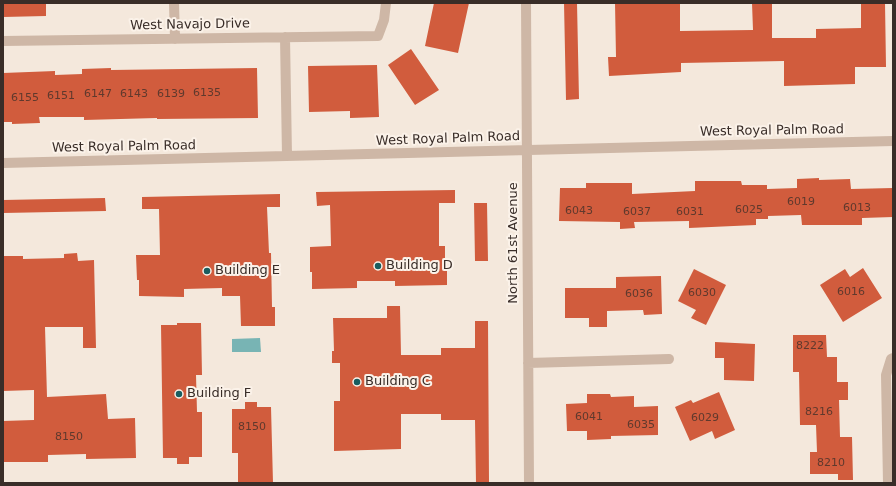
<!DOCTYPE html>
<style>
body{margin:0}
#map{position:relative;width:896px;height:486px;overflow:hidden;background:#f4e8dc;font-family:"DejaVu Sans",sans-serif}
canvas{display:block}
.frame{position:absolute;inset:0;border:4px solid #392d28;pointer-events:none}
</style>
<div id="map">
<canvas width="896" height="486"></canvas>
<div class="frame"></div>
</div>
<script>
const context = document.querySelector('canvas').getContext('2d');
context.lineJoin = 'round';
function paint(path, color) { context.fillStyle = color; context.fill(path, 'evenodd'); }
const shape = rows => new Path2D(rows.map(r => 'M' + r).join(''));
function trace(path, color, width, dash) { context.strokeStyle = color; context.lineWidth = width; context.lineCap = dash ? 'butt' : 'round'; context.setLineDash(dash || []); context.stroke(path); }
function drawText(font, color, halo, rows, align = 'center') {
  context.font = font + ' "DejaVu Sans",sans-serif'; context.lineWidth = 4; context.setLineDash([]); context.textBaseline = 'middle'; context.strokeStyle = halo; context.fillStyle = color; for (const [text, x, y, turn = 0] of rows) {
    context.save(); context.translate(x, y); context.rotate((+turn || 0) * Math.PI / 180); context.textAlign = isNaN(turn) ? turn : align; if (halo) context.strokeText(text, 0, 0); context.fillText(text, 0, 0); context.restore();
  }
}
paint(shape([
 [260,338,261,352,232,352,232,339]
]), '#78b4b4');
paint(shape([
 [3,3,46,3,46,16,3,17],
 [434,3,469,3,458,53,425,46],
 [564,3,577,3,579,99,566,100],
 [615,3,680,3,680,31,753,30,752,3,772,3,772,38,816,38,816,29,861,28,861,3,885,3,886,67,855,67,855,84,784,86,784,61,681,63,681,72,609,76,608,57,616,57],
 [411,49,439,90,415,105,388,65],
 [377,65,379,117,350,118,350,111,309,112,308,66],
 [111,68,111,70,257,68,258,118,157,119,157,118,84,120,84,117,39,117,40,123,12,124,12,122,3,122,3,73,55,71,55,75,82,74,82,69],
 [819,178,819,180,850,179,851,189,893,188,893,217,862,218,862,225,802,225,801,215,768,216,768,219,756,219,756,225,689,228,689,221,634,222,635,228,620,229,620,222,559,221,560,188,586,188,586,183,632,183,632,194,695,191,695,181,741,181,742,185,767,185,767,189,797,188,797,179],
 [455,190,455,203,439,203,439,246,445,246,445,260,447,260,447,285,395,286,395,281,357,281,357,288,312,289,312,272,310,272,310,247,331,246,330,205,317,206,316,192],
 [280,194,280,207,267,207,269,253,271,253,272,307,275,307,275,326,241,326,240,296,222,296,222,288,184,289,184,297,139,296,139,280,137,280,136,255,160,255,159,209,142,209,142,197],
 [105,198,106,211,3,213,3,200],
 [474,203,487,203,488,261,475,261],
 [77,253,78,261,94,260,96,348,83,348,83,327,45,327,47,397,106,394,108,419,135,418,136,458,86,459,86,454,48,455,48,462,3,462,3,421,34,420,34,390,3,391,3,256,23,256,23,259,64,258,64,254],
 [863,268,882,298,843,322,820,285,845,269,850,277],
 [694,269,726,285,706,325,691,318,696,310,678,301],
 [661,276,662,314,644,315,643,310,607,311,607,327,589,327,589,318,565,318,565,288,616,288,616,277],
 [387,306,400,306,401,355,441,355,441,348,475,348,475,321,488,321,489,483,476,483,475,420,441,420,441,414,401,414,401,449,334,451,334,401,340,401,340,363,332,363,332,351,334,351,333,318,387,318],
 [177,323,201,323,202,375,196,375,197,412,202,412,202,457,189,457,189,464,177,464,177,458,163,458,161,325,177,325],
 [793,335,826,335,827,357,837,357,837,382,848,382,848,400,839,400,840,437,852,437,853,480,838,480,838,474,810,474,810,452,817,452,816,425,800,425,799,372,793,372],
 [715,342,755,344,754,381,724,380,724,358,715,358],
 [719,392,735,430,715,439,712,431,690,441,675,407,691,400,693,403],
 [587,394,610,394,611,397,634,396,634,407,658,406,658,435,611,436,611,439,587,440,587,431,567,431,566,404,587,403],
 [245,402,257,402,257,407,271,407,273,483,238,483,238,453,232,453,232,409,245,409]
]), '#d15c3d');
trace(shape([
 [174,3,175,39],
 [526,3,529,483],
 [285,37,287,156],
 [3,41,378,36,384,20,386,3],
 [3,163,893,141],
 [528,363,669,359],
 [888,483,886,375,891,359,893,358]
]), '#ceb7a6', 10);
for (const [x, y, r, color] of [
 [378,266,4,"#195d5f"],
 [207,271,4,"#195d5f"],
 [357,382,4,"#195d5f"],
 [179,394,4,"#195d5f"]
]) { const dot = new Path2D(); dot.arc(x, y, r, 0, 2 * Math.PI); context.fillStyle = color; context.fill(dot); trace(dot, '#fbf2e9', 1.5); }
drawText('11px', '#5f392d', null, [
 ["6135",207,93],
 ["6147",98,94],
 ["6143",134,94],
 ["6139",171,94],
 ["6151",61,96],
 ["6155",25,98],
 ["6019",801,202],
 ["6013",857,208],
 ["6025",749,210],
 ["6043",579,211],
 ["6037",637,212],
 ["6031",690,212],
 ["6016",851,292],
 ["6030",702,293],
 ["6036",639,294],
 ["8222",810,346],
 ["8216",819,412],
 ["6041",589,417],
 ["6029",705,418],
 ["6035",641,425],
 ["8150",252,427],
 ["8150",69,437],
 ["8210",831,463]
]);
drawText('13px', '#392d28', '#fbf2e9', [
 ["West Navajo Drive",190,25,-1],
 ["West Royal Palm Road",772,131,-1],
 ["West Royal Palm Road",448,139,-2],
 ["West Royal Palm Road",124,147,-1],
 ["North 61st Avenue",514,243,-90]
]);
drawText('13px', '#392d28', '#fbf2e9', [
 ["Building D",386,266],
 ["Building E",215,271],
 ["Building C",365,382],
 ["Building F",187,394]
], 'left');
</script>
